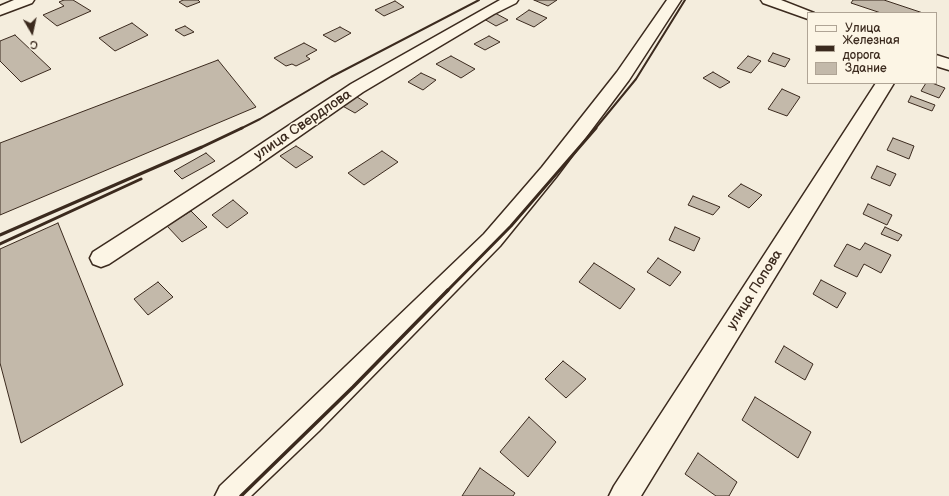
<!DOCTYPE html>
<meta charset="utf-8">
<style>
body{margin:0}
#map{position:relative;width:949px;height:496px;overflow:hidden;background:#f4eddd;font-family:"Balsamiq Sans",sans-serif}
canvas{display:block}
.legend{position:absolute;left:807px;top:12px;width:130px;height:72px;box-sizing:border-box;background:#fcf5e5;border:1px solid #afa495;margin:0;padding:5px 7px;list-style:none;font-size:12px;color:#3b2a1e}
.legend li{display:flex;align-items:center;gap:8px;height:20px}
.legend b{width:20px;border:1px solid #afa495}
.north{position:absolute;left:12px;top:12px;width:40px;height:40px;-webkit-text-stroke:3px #fcf5e5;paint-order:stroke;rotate:171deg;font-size:11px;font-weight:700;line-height:16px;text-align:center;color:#3b2a1e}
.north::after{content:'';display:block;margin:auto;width:14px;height:18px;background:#3b2a1e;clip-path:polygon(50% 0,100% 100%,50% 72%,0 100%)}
</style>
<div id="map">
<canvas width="949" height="496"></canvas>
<ul class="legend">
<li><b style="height:5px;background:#fcf5e5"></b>Улица</li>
<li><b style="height:5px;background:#3b2a1e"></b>Железная дорога</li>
<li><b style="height:11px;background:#c3b9aa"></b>Здание</li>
</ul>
<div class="north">С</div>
</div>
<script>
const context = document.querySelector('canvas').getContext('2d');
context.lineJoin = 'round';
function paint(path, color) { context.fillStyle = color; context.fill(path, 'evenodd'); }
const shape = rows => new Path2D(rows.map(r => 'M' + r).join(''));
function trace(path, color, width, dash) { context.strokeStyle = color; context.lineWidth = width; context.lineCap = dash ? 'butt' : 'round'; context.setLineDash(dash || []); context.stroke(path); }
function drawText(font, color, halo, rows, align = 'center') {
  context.font = font + ' "Balsamiq Sans",sans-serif'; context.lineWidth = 3; context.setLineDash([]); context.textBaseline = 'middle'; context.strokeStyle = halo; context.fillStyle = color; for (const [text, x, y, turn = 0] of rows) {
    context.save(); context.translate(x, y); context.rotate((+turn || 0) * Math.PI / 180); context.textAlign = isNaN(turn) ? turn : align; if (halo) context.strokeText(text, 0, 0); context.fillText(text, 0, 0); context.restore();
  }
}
const building = shape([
 [64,0,73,0,91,11,57,26,43,15,64,6,59,2,64,0],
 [183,0,198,0,200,2,187,7,179,2,183,0],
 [534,0,557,0,548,6,534,0],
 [853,0,884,0,923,13,881,13,851,3,853,0],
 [395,1,404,7,384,16,375,10,395,1],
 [529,10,547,18,534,27,516,19,529,10],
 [495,13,508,20,496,26,484,19,495,13],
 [132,23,148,35,115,51,99,38,132,23],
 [185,26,194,32,184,36,175,30,185,26],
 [340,27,351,33,335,42,323,35,340,27],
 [15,35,51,69,21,82,0,61,0,41,15,35],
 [489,36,500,42,485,50,474,44,489,36],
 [304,43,317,50,306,56,310,59,296,66,292,64,286,66,274,58,304,43],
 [773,53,790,59,785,67,768,61,773,53],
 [451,56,475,69,461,78,436,64,451,56],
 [748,56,761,61,751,73,737,68,748,56],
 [218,60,256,107,0,215,0,143,218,60],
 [713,72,730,82,720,88,703,78,713,72],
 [421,73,436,80,423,90,408,82,421,73],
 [926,83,932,83,945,88,939,98,921,91,926,83],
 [782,89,800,97,787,116,768,109,782,89],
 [354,95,368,104,355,113,339,104,354,95],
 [911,96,935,105,932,111,908,102,911,96],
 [893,138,914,146,909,159,887,150,893,138],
 [296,146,313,157,296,168,280,156,296,146],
 [382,151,398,162,364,185,348,173,382,151],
 [206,153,215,161,182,179,174,171,206,153],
 [877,166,896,174,890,186,871,178,877,166],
 [741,184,762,195,749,208,728,196,741,184],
 [693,196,720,207,713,215,688,205,693,196],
 [233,200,248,213,227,228,212,215,233,200],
 [868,204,892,215,887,225,863,214,868,204],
 [191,211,207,227,182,242,167,226,191,211],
 [58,223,123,385,21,443,0,363,0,249,58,223],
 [675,227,700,238,694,251,669,240,675,227],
 [885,227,902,235,898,241,881,234,885,227],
 [865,243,891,255,881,273,864,264,857,277,834,266,847,244,860,250,865,243],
 [658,258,681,272,670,286,647,272,658,258],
 [594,263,635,289,620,309,579,282,594,263],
 [821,280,846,293,837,308,813,294,821,280],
 [158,282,173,297,148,315,134,299,158,282],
 [784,346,813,364,805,380,775,362,784,346],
 [563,361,586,379,566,398,545,379,563,361],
 [755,397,811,432,798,458,742,420,755,397],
 [529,417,556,442,528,477,500,452,529,417],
 [698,453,737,482,729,496,716,496,685,474,698,453],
 [480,468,515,493,513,496,462,496,480,468]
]);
paint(building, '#c3b9aa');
trace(building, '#3b2a1e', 1);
const minor = shape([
 [500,0,518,0,516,3,494,14,363,92,254,168,109,264,101,267,93,264,90,258,93,252,240,158,351,84,500,0],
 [667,0,681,0,629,80,556,177,500,246,319,431,251,496,215,496,220,486,299,411,484,234,542,167,617,72,667,0],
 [876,83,894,83,641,496,609,496,614,486,876,83]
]);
const major = shape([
 [14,0,34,0,32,3,0,15,0,6,14,0],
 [761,0,781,0,814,13,808,13,808,19,763,3,761,0],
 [936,55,949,59,949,70,936,66,936,55]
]);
trace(minor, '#3b2a1e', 3);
trace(major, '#3b2a1e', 3);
paint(minor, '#fcf5e5');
paint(major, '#fcf5e5');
trace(shape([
 [240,129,260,119,331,77,479,0],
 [595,129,636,79,685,0]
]), '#3b2a1e', 2);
trace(shape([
 [0,235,202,147,242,128],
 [0,244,141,179],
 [447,291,511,226,596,128]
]), '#3b2a1e', 3);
trace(shape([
 [241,496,353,387,448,290]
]), '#3b2a1e', 3.5);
drawText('14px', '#3b2a1e', '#fcf5e5', [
 ["улица Свердлова",303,125,-34],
 ["улица Попова",755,290,-58]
]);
</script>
